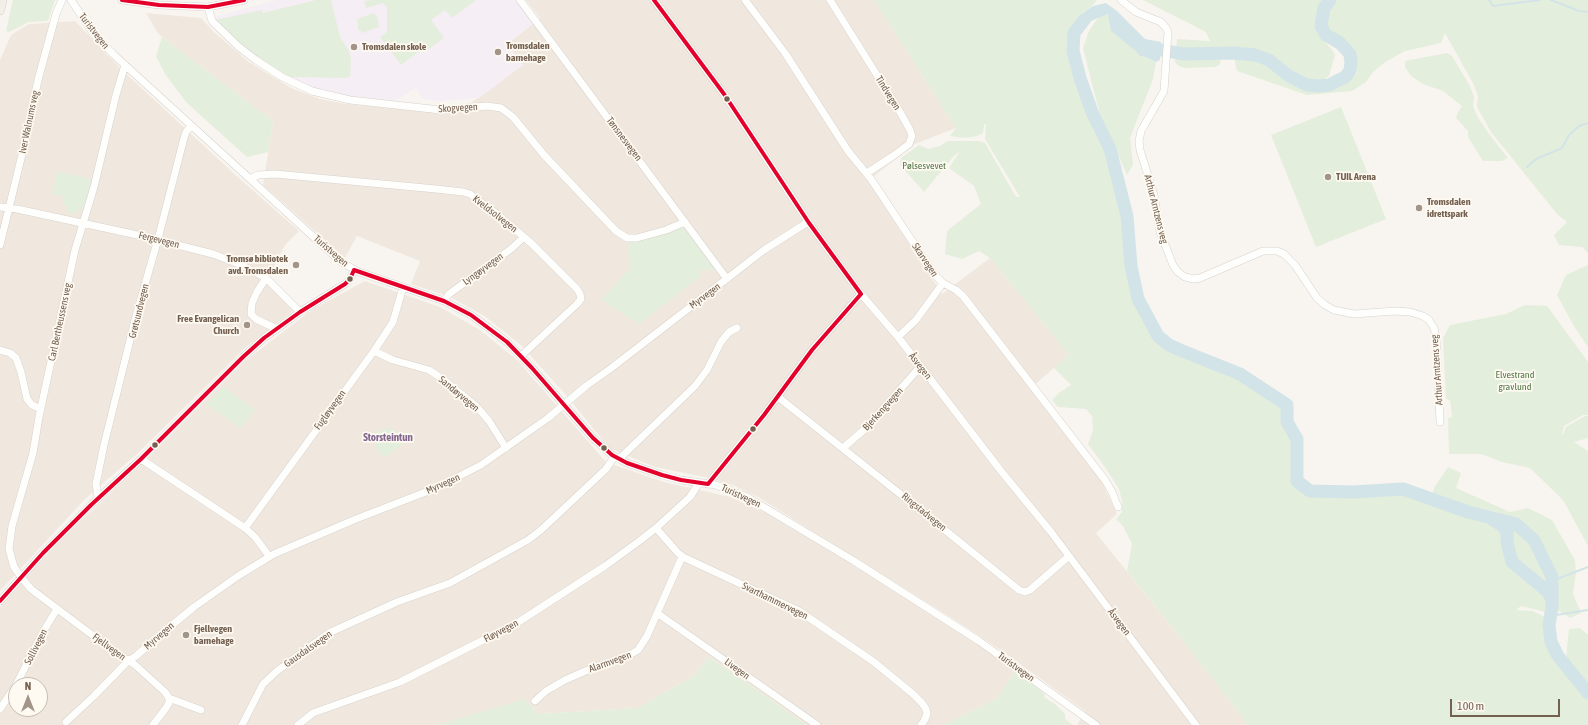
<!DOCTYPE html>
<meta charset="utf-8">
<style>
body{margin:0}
#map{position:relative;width:1588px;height:725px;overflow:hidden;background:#f8f5f0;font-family:"Asap Condensed",sans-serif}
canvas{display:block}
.north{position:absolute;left:8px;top:677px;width:40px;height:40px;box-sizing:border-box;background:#fefaf2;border:1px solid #c7bcb1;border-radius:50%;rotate:0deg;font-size:11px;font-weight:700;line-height:16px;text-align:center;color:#746050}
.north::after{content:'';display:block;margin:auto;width:14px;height:18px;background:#a29488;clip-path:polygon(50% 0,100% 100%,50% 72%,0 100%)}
.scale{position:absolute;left:1450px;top:699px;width:110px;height:18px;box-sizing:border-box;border:2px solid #746050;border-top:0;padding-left:5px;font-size:12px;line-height:14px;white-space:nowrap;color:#746050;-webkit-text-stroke:3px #fefaf2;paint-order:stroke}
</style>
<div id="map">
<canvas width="1588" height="725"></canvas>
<div class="north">N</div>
<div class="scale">100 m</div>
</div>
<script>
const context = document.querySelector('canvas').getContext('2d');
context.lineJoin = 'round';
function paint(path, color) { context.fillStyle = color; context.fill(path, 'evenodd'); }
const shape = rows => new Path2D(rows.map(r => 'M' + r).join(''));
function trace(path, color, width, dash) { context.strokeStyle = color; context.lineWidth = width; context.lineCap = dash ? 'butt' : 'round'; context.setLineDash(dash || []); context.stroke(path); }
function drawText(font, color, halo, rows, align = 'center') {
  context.font = font + ' "Asap Condensed",sans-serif'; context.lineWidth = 3.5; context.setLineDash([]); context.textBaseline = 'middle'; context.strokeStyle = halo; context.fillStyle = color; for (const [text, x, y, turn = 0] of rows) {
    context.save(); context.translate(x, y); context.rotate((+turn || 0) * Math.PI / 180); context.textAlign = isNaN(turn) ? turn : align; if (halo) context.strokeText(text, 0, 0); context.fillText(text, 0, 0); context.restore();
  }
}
paint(shape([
 [526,0,874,0,956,128,915,144,868,181,942,294,990,258,1069,355,1031,388,1099,476,1117,514,1096,533,1184,642,1248,725,1077,725,1085,711,1002,651,955,620,758,497,732,485,709,478,655,467,609,448,566,395,523,347,486,317,450,297,411,284,420,261,357,236,345,258,263,185,273,121,162,37,157,32,146,13,201,18,215,33,249,62,291,88,320,99,346,104,455,114,523,65,507,44,540,18],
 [75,21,121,69,241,180,299,231,285,245,266,283,294,310,246,347,138,453,85,499,0,591,0,60,11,35,29,24],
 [365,281,440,307,480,330,517,360,606,462,664,482,730,497,764,512,905,596,1016,670,997,699,944,725,807,725,709,657,695,675,638,708,539,714,524,700,437,725,0,725,0,607,59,542,143,463,245,361,313,309],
 [16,685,40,685,40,709,16,709]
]), '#f0e8de');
paint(shape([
 [277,0,521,0,537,21,507,44,523,65,479,98,441,101,423,99,416,88,390,104,322,94,254,59,219,24,214,17]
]), '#f5eef4');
paint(shape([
 [13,0,55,0,48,21,29,22,9,32,6,31],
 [316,0,331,0,340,37,348,49,351,60,350,77,345,78,289,77,246,49,215,20,262,10,263,13],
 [370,0,476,0,452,18,445,10,431,20,444,38,423,53,421,50,401,65,380,37,387,32,387,8,383,3,366,8,364,2],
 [874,0,1097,0,1070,31,1067,49,1087,115,1105,149,1115,186,1123,217,1138,300,1159,336,1170,346,1241,375,1287,406,1288,422,1297,440,1297,482,1310,492,1353,493,1403,490,1431,499,1434,488,1448,467,1461,473,1456,488,1510,512,1528,508,1552,520,1575,560,1576,573,1573,594,1581,613,1570,618,1553,607,1545,612,1521,606,1516,610,1532,611,1548,618,1551,643,1559,657,1588,693,1588,725,1248,725,1184,642,1127,571,1132,544,1123,526,1116,519,1122,512,1122,501,1119,489,1107,470,1088,444,1093,431,1092,416,1086,409,1058,407,1052,400,1060,392,1071,385,1054,368,1069,355,990,258,979,251,962,259,945,254,947,231,981,204,974,186,949,168,960,151,953,157,924,192,900,165,901,158,919,145,928,149,940,146,947,141,979,141,985,143,1016,197,1020,197,985,139,986,124,984,125,983,133,977,136,965,138,950,136,956,128],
 [1143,0,1588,0,1588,253,1582,247,1559,245,1554,235,1567,222,1557,214,1491,132,1477,107,1478,96,1473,83,1445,33,1441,43,1405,51,1385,62,1373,72,1366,82,1352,91,1307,95,1237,71,1234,57,1254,60,1266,65,1287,82,1306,91,1329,89,1348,82,1357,74,1355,54,1345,41,1333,32,1319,35,1333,51,1335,55,1329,76,1323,80,1304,79,1268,54,1241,47,1222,49,1220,64,1216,67,1185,68,1179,66,1175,62,1177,39,1210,41,1206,32],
 [374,13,378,18,379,27,362,33,358,29,357,19],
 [1108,14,1141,55,1156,62,1153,79,1130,138,1133,165,1127,175,1099,111,1083,48,1089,31,1098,18],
 [162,37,273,121,268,152,247,157,187,103,165,74,156,56],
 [1447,53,1452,56,1470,86,1474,97,1473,106,1477,116,1489,134,1508,158,1502,161,1483,161,1468,137,1468,131,1456,118,1458,112,1462,106,1443,91,1423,84,1411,76,1405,67,1405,61],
 [1341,107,1386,219,1316,247,1271,135],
 [57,171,91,179,84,208,73,214,67,212,68,207,63,205,65,197,52,194],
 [684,226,718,270,698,271,701,276,639,324,601,300,629,269,628,241],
 [1588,265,1588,347,1575,328,1557,295,1566,275],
 [1525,305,1547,306,1588,362,1588,415,1583,415,1564,426,1562,434,1563,435,1566,427,1585,416,1588,416,1588,438,1574,442,1588,451,1588,546,1563,500,1530,468,1502,462,1481,454,1449,454,1448,418,1452,417,1450,400,1446,399,1443,338,1450,325,1506,314],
 [224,387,255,410,240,428,206,404],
 [390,428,397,432,402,440,402,444,388,456,383,457,376,448,375,434,384,429],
 [1580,628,1588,635,1588,682,1575,672,1566,658,1569,629],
 [709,657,807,725,437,725,524,699,539,714,638,708,695,675],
 [1016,670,1045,694,1044,697,1055,704,1065,714,1065,719,1073,725,944,725,997,699]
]), '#e4eedc');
paint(shape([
 [1106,3,1117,11,1145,39,1161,42,1160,60,1156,62,1141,55,1111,31,1108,14,1091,21,1079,35,1073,51,1074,33,1079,19,1085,12,1093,6]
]), '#d2e4e7');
trace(shape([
 [1489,0,1493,6,1540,0],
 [1551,0,1579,11,1588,12],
 [1527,167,1536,159,1562,148,1569,135,1579,126,1588,123],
 [1552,581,1588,567],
 [1551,615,1556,615,1588,610]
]), '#d2e4e7', 2);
trace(shape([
 [1084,20,1074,33,1073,51,1080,78,1092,112,1110,149,1127,216,1131,266,1138,299,1158,336,1169,345,1180,350,1240,374,1287,405,1287,422,1297,439,1297,481,1310,491,1353,492,1403,489,1468,512,1516,524,1534,540,1552,577,1552,607,1549,625,1551,642,1558,656,1588,693],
 [1143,50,1163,50,1183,54,1234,53,1255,55,1269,60,1289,76,1307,85,1318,86,1329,85,1345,77,1350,71,1351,63,1350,54,1340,43,1326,35,1321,26,1324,8,1330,0],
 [1493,520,1500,524,1507,531,1507,542,1512,562,1547,591,1552,599]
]), '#d2e4e7', 13);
const minor = shape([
 [71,0,93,33,113,54,341,262,359,272,444,301,471,315,489,328,507,342,532,368,593,438,612,455,627,463,662,475,681,480,716,485,747,497,854,561,979,641,1096,725],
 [122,0,159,5,208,7,244,0],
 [520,0,727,279],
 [654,0,724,94,809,223,842,268,861,294,898,337,1001,471,1051,532,1196,725],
 [745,0,785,53,848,151,871,179,934,274,943,283,956,290,963,296,1105,480,1112,492,1118,507],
 [830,0,900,112,910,130,912,136,909,144,893,156,867,173],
 [1121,0,1136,12,1161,22,1166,28,1168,32,1164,91,1141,131,1139,141,1140,150,1154,195,1160,232,1173,265,1178,272,1185,277,1194,279,1200,278,1263,251,1277,251,1284,254,1295,265,1317,298,1325,305,1334,310,1354,314,1395,311,1410,312,1423,316,1429,320,1434,328,1436,336,1440,422],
 [208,7,212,21,239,47,256,60,282,77,312,91,350,100,441,110,487,106,501,108,513,117,544,155,616,231,627,238,637,238,666,230,685,222],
 [125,65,116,95,94,187,75,250,39,417,33,453,12,526,9,549,14,567,21,577,31,589,116,653,134,664,165,692,169,698,201,710],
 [250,179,258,175,275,174,436,189,463,192,470,194,497,214,532,244,577,289,580,294,581,299,577,304,521,356],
 [0,207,17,209,142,236,213,254,239,264,266,278,300,312],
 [0,245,26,138,38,80,56,14,62,0],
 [266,278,257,292,252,303,251,314,256,319,277,329],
 [444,301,449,294,511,249,524,237],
 [898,337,916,320,943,283],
 [0,350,10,353,16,358,21,372,27,399,32,405,41,409],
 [374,351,393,360,429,370,444,380,477,407,489,421,506,448],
 [778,397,909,501,1019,590,1025,592,1030,590,1069,556],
 [843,448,865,429,920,367],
 [141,459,245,528,255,537,269,556],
 [619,459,695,386,707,370,721,342,729,332,737,328],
 [708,484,764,415,812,350,861,294],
 [98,497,96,484,104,445,136,316,158,239,184,138,186,132,191,126],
 [245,528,374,351,393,322,403,287],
 [656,528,678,553,685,558,799,611,874,662,913,694,922,703,926,709,927,714,924,721,921,725],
 [0,601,43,553,91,505,141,459,243,357,264,338,300,312,345,284,350,279,354,270],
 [657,613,817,725],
 [16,685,43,632,57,609],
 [535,701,546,691,565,680,590,669,628,656,638,650,647,636,682,557],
 [0,709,16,685],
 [66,722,94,696,128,661,136,656,160,635,194,607,238,576,274,554,356,519,436,488,481,465,548,418,586,386,610,369,764,250,808,222],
 [153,725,166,708,169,703,169,698],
 [242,725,263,684,277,671,319,640,331,632,397,602,450,583,528,540,541,530,606,469,614,457],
 [298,725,313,713,400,682,517,623,605,566,638,542,656,528,690,497,699,483]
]);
const major = shape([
 [0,10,2,0]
]);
trace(minor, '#d7d2cd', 8);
trace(major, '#d9d2cc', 10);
trace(minor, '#fefefd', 7);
trace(major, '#f2eee8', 9);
trace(shape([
 [122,0,159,5,208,7,244,0],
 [0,601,43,553,91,505,141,459,243,357,264,338,300,312,345,284,350,279,354,270,444,301,471,315,507,342,532,368,593,438,612,455,627,463,662,475,681,480,708,484,764,415,812,350,861,294,809,223,724,94,654,0]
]), '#e4002b', 4);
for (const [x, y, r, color] of [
 [354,47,4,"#a29488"],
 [498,52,4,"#a29488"],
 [727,99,3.5,"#746050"],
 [1328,177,4,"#a29488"],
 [1419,208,4,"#a29488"],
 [296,265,4,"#a29488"],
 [350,279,3.5,"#746050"],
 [247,325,4,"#a29488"],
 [753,429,3.5,"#746050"],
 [155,445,3.5,"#746050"],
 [604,448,3.5,"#746050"],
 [186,635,4,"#a29488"]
]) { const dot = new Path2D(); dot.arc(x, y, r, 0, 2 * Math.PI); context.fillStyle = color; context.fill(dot); trace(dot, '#fefaf2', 1.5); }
drawText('10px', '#746050', '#fefaf2', [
 ["Turistvegen",94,31,52],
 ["Tindvegen",888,93,58],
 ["Skogvegen",458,108,-3],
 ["Iver Walnums veg",29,122,-78],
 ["Tønsnesvegen",624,139,53],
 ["Arthur Arntzens veg",1156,209,76],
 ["Kveldsolvegen",495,214,38],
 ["Fergevegen",159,240,14],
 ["Turistvegen",331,251,41],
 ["Skarvegen",925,260,56],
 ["Lyngøyvegen",483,269,-36],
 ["Myrvegen",705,296,-37],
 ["Grøtsundvegen",139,311,-76],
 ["Carl Bertheussens veg",60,322,-78],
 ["Åsvegen",920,366,52],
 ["Arthur Arntzens veg",1437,370,-94],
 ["Sandøyvegen",459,394,40],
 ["Bjerkengvegen",883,409,-48],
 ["Fugløyvegen",330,410,-54],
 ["Myrvegen",443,484,-24],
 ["Turistvegen",741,496,25],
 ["Ringstadvegen",924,512,39],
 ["Svarthammervegen",775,601,26],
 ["Åsvegen",1119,622,53],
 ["Fløyvegen",501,631,-28],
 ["Myrvegen",159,636,-41],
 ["Sollivegen",36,647,-63],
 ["Fjellvegen",109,647,36],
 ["Gausdalsvegen",308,649,-35],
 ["Alarmvegen",610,662,-20],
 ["Turistvegen",1016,667,36],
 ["Livegen",737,669,36]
]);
drawText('bold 10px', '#746050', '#fefaf2', [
 ["Tromsdalen",506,46],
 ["barnehage",506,58],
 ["Tromsdalen skole",362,47],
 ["TUIL Arena",1336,177],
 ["Tromsdalen",1427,202],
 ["idrettspark",1427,214],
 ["Tromsø bibliotek",288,259,"right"],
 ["avd. Tromsdalen",288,271,"right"],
 ["Free Evangelican",239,319,"right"],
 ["Church",239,331,"right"],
 ["Fjellvegen",194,629],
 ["barnehage",194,641]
], 'left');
drawText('10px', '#547849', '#fefaf2', [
 ["Pølsesvevet",924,166],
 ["Elvestrand",1515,375],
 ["gravlund",1515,387]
]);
drawText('bold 11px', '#85688f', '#fefaf2', [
 ["Storsteintun",388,438]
]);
</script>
